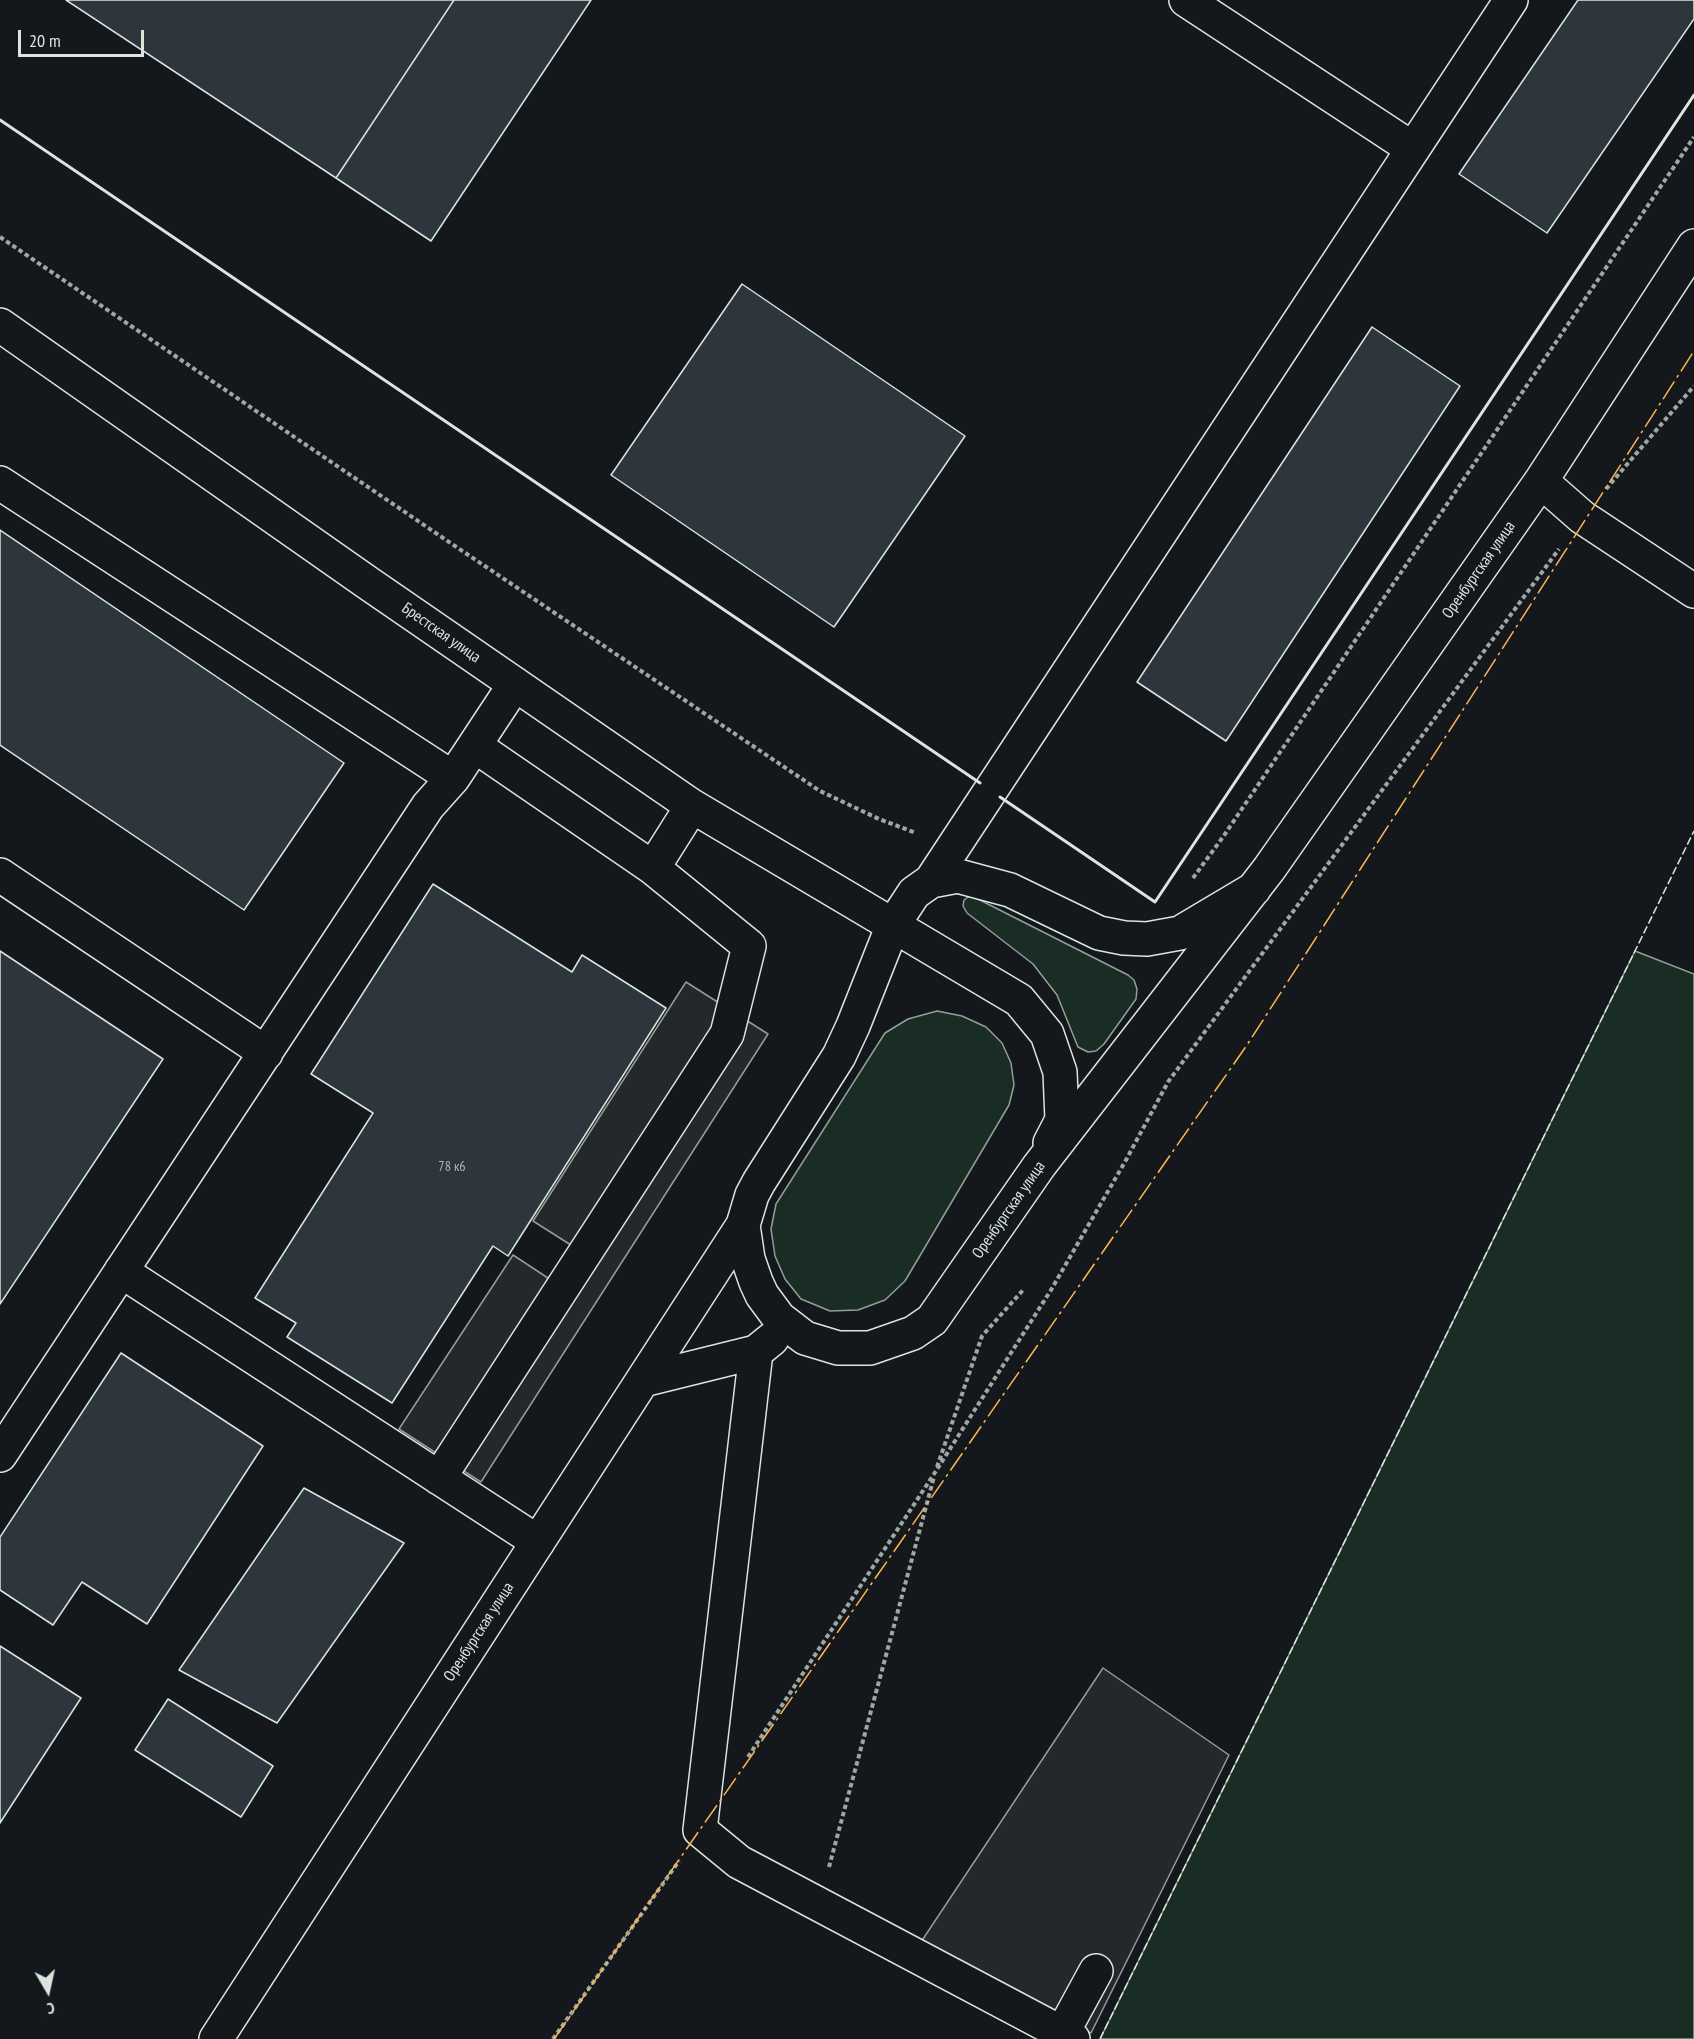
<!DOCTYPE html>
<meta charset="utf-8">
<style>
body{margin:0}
#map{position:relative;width:1694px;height:2039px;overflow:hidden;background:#14181c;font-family:"PT Sans Narrow",sans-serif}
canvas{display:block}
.north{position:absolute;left:18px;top:1961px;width:60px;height:60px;-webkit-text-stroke:4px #14181c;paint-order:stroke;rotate:171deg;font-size:16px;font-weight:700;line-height:24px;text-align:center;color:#d8e6dc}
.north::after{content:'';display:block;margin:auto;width:21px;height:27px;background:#d8e6dc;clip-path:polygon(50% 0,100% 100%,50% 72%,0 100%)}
.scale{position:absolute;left:18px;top:30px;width:126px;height:27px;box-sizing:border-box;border:3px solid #d8e6dc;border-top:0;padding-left:8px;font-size:18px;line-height:21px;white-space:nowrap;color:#d8e6dc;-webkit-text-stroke:4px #14181c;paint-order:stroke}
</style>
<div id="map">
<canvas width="1694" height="2039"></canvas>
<div class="north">С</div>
<div class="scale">20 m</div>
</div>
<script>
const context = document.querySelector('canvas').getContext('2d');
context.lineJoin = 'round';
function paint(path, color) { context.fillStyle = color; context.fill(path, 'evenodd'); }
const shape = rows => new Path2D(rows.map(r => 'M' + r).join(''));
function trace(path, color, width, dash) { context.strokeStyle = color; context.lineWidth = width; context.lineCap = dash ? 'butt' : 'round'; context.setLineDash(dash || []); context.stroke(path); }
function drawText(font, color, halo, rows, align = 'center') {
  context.font = font + ' "PT Sans Narrow",sans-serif'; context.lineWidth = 4.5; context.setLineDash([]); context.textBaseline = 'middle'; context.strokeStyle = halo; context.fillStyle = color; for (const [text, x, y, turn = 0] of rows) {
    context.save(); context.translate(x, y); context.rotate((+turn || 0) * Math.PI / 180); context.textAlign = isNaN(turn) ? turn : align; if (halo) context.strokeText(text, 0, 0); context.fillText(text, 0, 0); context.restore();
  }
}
const green = shape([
 [968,897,974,897,1128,975,1134,980,1137,989,1136,999,1104,1044,1096,1051,1088,1052,1078,1047,1057,995,1033,964,967,913,963,906,964,900,968,897],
 [1635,951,1694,974,1694,2039,1100,2039,1635,951],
 [937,1011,962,1016,986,1027,1002,1043,1011,1063,1014,1085,1009,1105,905,1281,885,1300,858,1310,830,1311,801,1299,785,1279,775,1256,771,1229,776,1204,885,1033,908,1019,937,1011]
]);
paint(green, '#1a2d24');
trace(green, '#939e99', 1.5);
const parking = shape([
 [686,982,768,1034,481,1482,399,1429,513,1255,551,1280,574,1247,533,1221,686,982],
 [1103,1668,1229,1755,1091,2033,919,1945,1103,1668]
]);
paint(parking, '#24282b');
trace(parking, '#939e99', 1.5);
const building = shape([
 [66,0,454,0,336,178,66,0],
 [454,0,591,0,431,241,336,178,454,0],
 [1578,0,1694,0,1694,19,1547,233,1459,174,1578,0],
 [742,284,965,436,834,627,611,475,742,284],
 [1372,327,1460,386,1226,741,1137,682,1372,327],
 [0,530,344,763,244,910,0,745,0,530],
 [433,884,572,972,582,955,666,1008,508,1256,493,1246,392,1403,287,1337,296,1323,255,1298,373,1113,311,1074,433,884],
 [0,951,163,1059,0,1304,0,951],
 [121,1353,263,1446,147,1624,82,1582,53,1625,0,1590,0,1537,121,1353],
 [304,1488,404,1543,277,1723,179,1670,304,1488],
 [0,1646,81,1698,0,1823,0,1646],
 [168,1699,273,1766,241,1817,135,1750,168,1699]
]);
paint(building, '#2c363c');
trace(building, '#d8e6dc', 1.5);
const minor = shape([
 [1186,0,1413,149],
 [0,325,368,583,692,806,1019,1000,1047,1034,1060,1072,1062,1120,1050,1143],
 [1541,481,1582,517,1694,591],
 [0,483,453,778],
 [475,746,653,868],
 [0,875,266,1053],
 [931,881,1511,0],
 [743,1225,748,1259,756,1282,762,1295,779,1318,805,1338,838,1348,870,1348,913,1333,932,1320,1039,1166,1269,869,1541,481,1694,246],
 [121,1271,538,1542],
 [756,1352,700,1830,739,1862,1073,2039],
 [643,1380,756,1352,772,1339],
 [0,1455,428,806,453,778,515,684],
 [439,1478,727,1034,749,946,653,868,692,806],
 [216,2039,743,1225,752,1195,759,1182,839,1056,853,1026,893,925,914,893,931,881,958,876,1010,890,1099,933,1124,938,1147,939,1180,933,1254,889],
 [1059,2039,1096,1971]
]);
trace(minor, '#d8e6dc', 36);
trace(shape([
 [0,237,449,542,820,791,879,819,916,833],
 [1606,489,1694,386],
 [1193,878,1223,837,1694,137],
 [937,1467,982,1336,1023,1290],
 [748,1757,934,1474,1051,1290,1126,1160,1168,1082,1559,549],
 [829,1867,934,1477],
 [553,2039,679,1861]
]), '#9da8a2', 4, [4.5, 3]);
trace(minor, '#14181c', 33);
trace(shape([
 [1100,2039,1694,831]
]), '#d8e6dc', 1.5, [8, 3]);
trace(shape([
 [0,120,980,783],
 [1000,797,1155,902,1694,95]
]), '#d8e6dc', 3);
trace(shape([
 [554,2039,1247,1045,1694,351]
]), '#ffb74d', 1.5, [21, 4.5, 3, 4.5]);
drawText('14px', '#adbab4', null, [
 ["78 к6",452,1167]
]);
drawText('16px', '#d8e6dc', '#14181c', [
 ["Оренбургская улица",1479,570,-55],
 ["Брестская улица",441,633,35],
 ["Оренбургская улица",1009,1210,-55],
 ["Оренбургская улица",479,1632,-57]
]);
</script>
